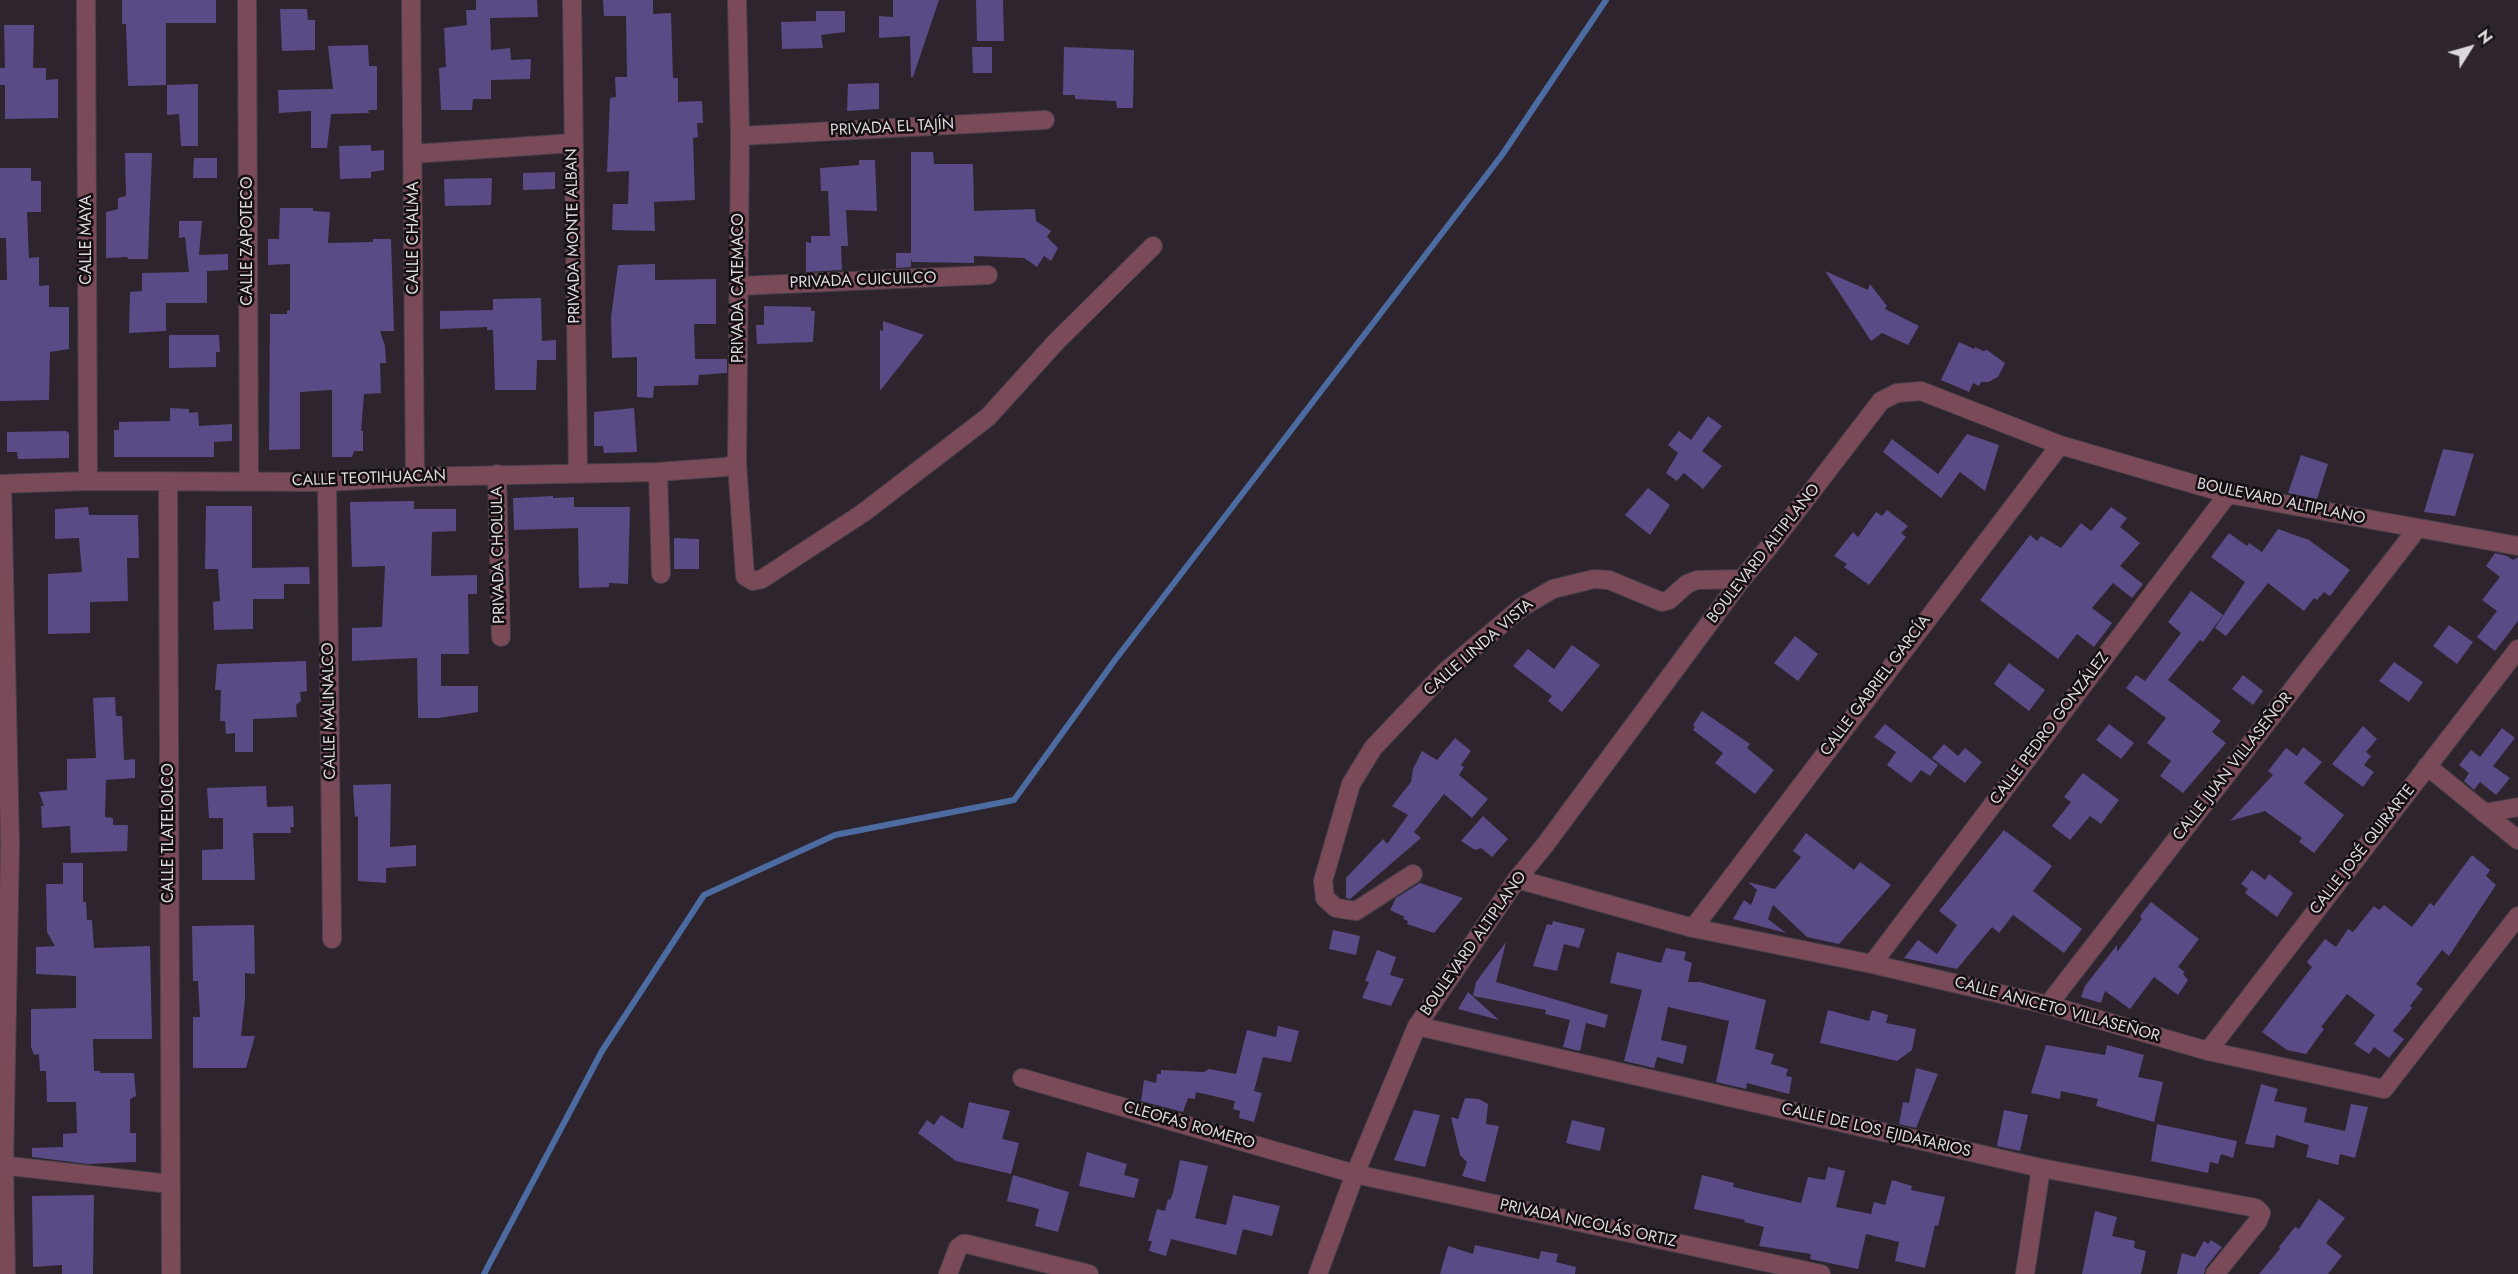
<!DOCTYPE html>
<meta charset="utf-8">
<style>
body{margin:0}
#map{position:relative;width:2518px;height:1274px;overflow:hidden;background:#2d242d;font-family:Jost,sans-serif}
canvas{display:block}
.north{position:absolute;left:2440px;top:18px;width:60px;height:60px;-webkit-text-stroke:4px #130f13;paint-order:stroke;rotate:53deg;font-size:16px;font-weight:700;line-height:24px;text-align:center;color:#ded8dd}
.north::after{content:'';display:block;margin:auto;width:21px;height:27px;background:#ded8dd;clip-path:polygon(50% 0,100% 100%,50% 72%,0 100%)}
</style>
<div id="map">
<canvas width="2518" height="1274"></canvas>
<div class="north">N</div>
</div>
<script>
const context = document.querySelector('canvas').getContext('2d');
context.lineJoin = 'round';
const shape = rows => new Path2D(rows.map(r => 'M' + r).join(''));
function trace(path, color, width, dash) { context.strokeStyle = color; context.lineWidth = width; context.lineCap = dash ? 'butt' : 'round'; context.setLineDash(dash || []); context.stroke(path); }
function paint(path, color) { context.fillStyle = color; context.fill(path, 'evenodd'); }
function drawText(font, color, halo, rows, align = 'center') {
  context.font = font + ' Jost,sans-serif'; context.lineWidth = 5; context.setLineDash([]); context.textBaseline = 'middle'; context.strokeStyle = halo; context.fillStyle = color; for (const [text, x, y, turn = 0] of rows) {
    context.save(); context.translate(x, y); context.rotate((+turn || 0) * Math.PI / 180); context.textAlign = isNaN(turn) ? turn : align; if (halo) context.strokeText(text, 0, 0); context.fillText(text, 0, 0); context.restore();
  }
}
trace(shape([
 [484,1274,602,1051,704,895,835,835,1014,800,1115,660,1502,155,1606,0]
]), '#4b6ba1', 6);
paint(shape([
 [122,0,216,0,216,23,166,23,166,85,128,86,126,24,122,24],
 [476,0,537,0,538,17,490,18,491,50,510,48,511,60,531,59,530,79,491,80,491,99,473,99,472,110,441,110,439,68,446,67,444,28,467,25,466,10,476,10],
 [603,0,653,0,653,14,671,13,673,78,678,78,678,102,702,101,703,123,697,123,698,137,693,138,695,200,654,202,655,231,612,230,613,204,628,204,629,171,607,172,610,98,616,97,615,77,627,77,626,16,604,16],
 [893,0,939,0,913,77,911,77,910,36,879,38,879,16,893,17],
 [976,0,1003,0,1004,41,977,41],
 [280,9,307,9,308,20,315,20,315,50,282,51],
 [816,11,845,11,845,32,821,35,823,48,782,49,781,22,816,21],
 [4,25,34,25,33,68,46,68,46,80,58,79,58,118,5,119,5,85,0,85,0,68,5,68],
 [368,45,369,66,377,66,377,110,368,110,369,113,331,114,327,148,311,148,311,111,279,113,278,90,333,89,328,46],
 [972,47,992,47,992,73,973,73],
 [1064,47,1134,50,1133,108,1117,108,1116,101,1075,99,1075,95,1063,95],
 [879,83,879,109,847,111,848,84],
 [198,84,198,146,181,146,179,114,167,115,167,85],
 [371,145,371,151,384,150,384,170,371,172,371,178,340,179,339,146],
 [911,152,933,152,934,164,973,164,974,211,1035,209,1036,221,1051,231,1047,237,1058,248,1051,261,1044,256,1037,267,1024,258,974,256,974,263,912,262,911,258,911,267,896,268,896,253,911,253],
 [125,153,152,153,148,259,128,259,127,257,106,258,106,212,118,209,118,198,126,196],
 [194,158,217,158,217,178,193,178],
 [859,160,875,160,877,211,846,210,848,246,841,246,842,270,806,272,806,242,811,243,811,236,830,236,828,191,821,191,820,168,859,165],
 [0,168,31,168,31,181,41,181,41,212,27,212,29,258,39,257,39,286,49,285,49,307,69,307,69,349,50,352,49,400,0,401,0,280,7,280,6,238,0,238],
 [555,172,555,189,523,190,523,173],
 [492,178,491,205,445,206,444,179],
 [280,208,313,208,313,211,330,212,328,243,373,242,373,239,391,239,394,331,380,331,385,346,386,363,380,363,381,393,364,394,361,431,363,431,363,451,354,451,352,457,332,457,332,390,300,392,300,449,269,450,270,314,287,314,287,311,290,310,290,264,268,265,268,239,279,239],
 [179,221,202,221,199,255,228,254,228,270,207,271,207,303,166,303,166,331,129,333,130,292,142,291,142,273,189,272,185,237,179,238],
 [655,264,655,280,716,279,716,324,694,324,695,359,727,359,727,373,699,375,698,385,654,386,653,398,637,397,637,357,612,358,611,317,618,265],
 [1825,271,1868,290,1870,284,1887,306,1885,309,1919,326,1908,345,1882,333,1871,341],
 [541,298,542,341,556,340,556,360,537,360,536,390,495,390,493,330,487,330,487,327,440,329,440,311,493,310,493,299],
 [764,306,811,307,811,311,815,311,813,342,757,344,756,325,764,325],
 [883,321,924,335,880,391,880,330,883,331],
 [169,335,219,335,220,352,216,352,216,367,169,368],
 [1959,342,1974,349,1975,347,1983,351,1987,350,2005,363,1998,377,1988,382,1981,382,1979,386,1973,383,1969,392,1941,380],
 [170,408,189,409,189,413,198,412,199,426,232,424,232,441,214,442,214,457,114,457,114,430,119,430,119,422,170,421],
 [634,408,637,452,604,453,603,446,594,446,594,412],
 [1708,416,1722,426,1702,451,1722,466,1703,489,1684,473,1677,481,1666,473,1678,453,1668,445,1679,431,1691,440],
 [66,431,69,433,69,458,18,459,17,452,7,452,7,432],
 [1967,434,1999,445,1985,491,1960,472,1941,498,1883,452,1892,439,1938,474],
 [2443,449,2474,454,2455,516,2424,512],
 [2301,455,2328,464,2317,499,2288,493],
 [1648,488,1670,505,1650,535,1625,515],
 [553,496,553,498,574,497,574,507,630,507,628,584,609,583,609,587,579,588,578,528,514,530,513,498],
 [414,501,414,509,456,509,456,531,432,532,431,576,477,575,477,594,468,594,469,654,441,654,441,686,478,686,478,712,439,718,418,718,417,658,352,661,352,628,382,627,385,566,352,567,350,502],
 [206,506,252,506,252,568,309,567,310,584,284,584,284,599,253,599,253,629,214,630,213,602,220,601,218,569,205,569],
 [88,507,89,515,138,515,139,558,127,558,128,601,90,602,90,633,48,634,48,574,82,572,79,538,55,539,55,509],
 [2111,507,2127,518,2120,527,2140,543,2120,566,2143,584,2132,598,2113,583,2092,608,2112,623,2094,647,2077,634,2058,659,1980,600,2030,535,2037,541,2041,536,2061,548,2081,523,2091,531],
 [1887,510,1908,526,1901,533,1906,537,1869,585,1844,567,1847,564,1834,556,1853,532,1858,537,1876,512,1882,516],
 [2278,529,2309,540,2350,570,2330,596,2324,592,2317,600,2314,598,2304,611,2268,583,2226,636,2215,628,2245,582,2211,557,2229,533,2247,546,2249,543,2262,552],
 [674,538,699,539,699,569,674,569],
 [2495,553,2507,556,2513,560,2518,557,2518,621,2495,651,2477,637,2497,611,2482,600,2500,577,2486,566],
 [2191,591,2223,615,2203,642,2200,640,2168,680,2221,721,2212,732,2226,743,2183,793,2160,776,2171,761,2147,743,2166,718,2126,688,2136,675,2145,681,2181,633,2168,622],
 [2449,625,2473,642,2457,664,2433,646],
 [1795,636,1818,654,1798,681,1774,663],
 [1572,645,1600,665,1562,712,1548,701,1552,696,1513,666,1528,649,1554,669],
 [306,661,307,691,300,692,301,701,296,705,297,717,253,719,253,752,235,752,235,733,226,734,225,721,220,721,221,690,215,690,217,664],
 [2394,662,2423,682,2409,702,2379,681],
 [2009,663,2045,690,2029,711,1994,684],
 [2243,675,2263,691,2253,705,2232,689],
 [115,697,116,716,122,716,124,760,135,759,135,778,106,780,105,817,113,818,113,825,128,825,127,851,71,853,70,826,42,828,41,806,44,806,39,792,67,790,67,759,96,758,93,698],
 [1702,711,1750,744,1747,748,1774,770,1755,794,1715,763,1723,753,1693,730,1695,727,1693,725],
 [1885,724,1938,765,1930,776,1921,770,1911,783,1887,765,1896,752,1874,737],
 [2109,724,2134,743,2121,759,2096,740],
 [2363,726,2377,739,2366,752,2371,756,2364,765,2374,772,2363,787,2332,764],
 [2502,728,2515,738,2493,766,2510,778,2496,795,2480,782,2474,790,2464,781,2469,773,2459,765,2471,750,2480,757],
 [1455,738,1471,751,1461,765,1464,767,1459,775,1488,799,1472,818,1444,794,1414,832,1421,838,1350,899,1346,898,1346,878,1383,839,1387,844,1408,815,1392,806,1411,782,1413,769,1422,751,1437,760],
 [1944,744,1958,756,1965,748,1982,762,1965,783,1932,758],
 [2303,747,2322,762,2304,783,2344,815,2314,853,2299,842,2302,838,2265,811,2230,821,2273,775,2268,771,2286,748,2297,756],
 [2083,773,2119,800,2101,824,2090,816,2070,840,2052,826,2071,802,2064,797],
 [391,784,390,847,416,845,416,866,386,868,386,883,358,881,358,816,355,817,353,785],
 [266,786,267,807,293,806,294,827,290,827,291,833,253,833,255,880,202,880,202,850,223,849,223,818,209,818,207,788],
 [1483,816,1508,839,1492,857,1481,848,1475,850,1461,841],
 [2004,830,2052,866,2033,891,2082,929,2064,953,2013,915,1999,933,1992,927,1957,969,1904,958,1918,940,1937,954,1957,925,1939,911],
 [1806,833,1854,870,1860,862,1891,885,1839,944,1807,937,1773,905,1768,919,1786,933,1733,919,1744,900,1751,905,1757,890,1748,882,1775,889,1801,857,1793,851],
 [2472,855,2490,870,2486,876,2496,885,2449,956,2442,950,2416,984,2423,989,2410,1006,2412,1008,2393,1031,2404,1039,2389,1058,2374,1047,2369,1054,2354,1044,2375,1015,2347,994,2321,1027,2324,1029,2306,1054,2287,1050,2262,1032,2312,967,2307,962,2325,939,2336,947,2348,929,2353,932,2374,906,2379,910,2384,905,2412,927,2430,903,2434,906],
 [63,863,83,863,83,902,86,902,87,920,92,920,94,948,150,946,152,1039,93,1039,94,1071,100,1071,100,1073,134,1073,136,1096,130,1099,130,1133,136,1133,136,1162,88,1164,32,1157,32,1148,63,1147,63,1134,77,1133,76,1102,47,1102,46,1071,40,1071,39,1054,34,1055,31,1047,31,1009,76,1008,76,976,36,974,36,947,55,946,47,932,46,884,63,884],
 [2252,870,2265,880,2269,874,2293,893,2277,917,2245,893,2248,889,2241,884],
 [1420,883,1463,898,1434,933,1407,924,1408,921,1403,919,1405,917,1390,910,1396,898],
 [2151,902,2199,939,2178,967,2185,972,2183,974,2188,980,2178,995,2154,977,2130,1009,2105,991,2101,1003,2081,997,2085,986,2117,945,2117,952,2142,919,2140,916],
 [1553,921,1585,929,1579,948,1564,944,1557,971,1533,966,1547,924,1552,925],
 [254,925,255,974,245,973,245,999,241,1036,255,1036,246,1068,193,1068,193,1017,200,1017,198,981,193,981,192,926],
 [1333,930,1360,936,1356,955,1329,949],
 [1506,942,1496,982,1608,1015,1605,1028,1586,1023,1580,1051,1563,1047,1570,1020,1545,1014,1546,1010,1473,996,1476,982],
 [1666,948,1686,952,1684,960,1692,963,1688,982,1700,982,1766,1000,1755,1049,1774,1054,1771,1064,1788,1069,1786,1076,1792,1077,1789,1094,1747,1083,1746,1089,1716,1082,1729,1021,1668,1007,1661,1040,1687,1046,1683,1064,1657,1057,1654,1068,1624,1061,1642,990,1610,983,1617,952,1661,963],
 [1377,950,1396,957,1390,975,1404,979,1391,1006,1362,998,1369,982,1365,981],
 [1468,992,1499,1020,1458,1009],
 [1828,1010,1869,1021,1872,1010,1888,1015,1886,1023,1916,1029,1912,1050,1897,1061,1820,1043],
 [1278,1026,1299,1031,1291,1062,1263,1057,1254,1091,1262,1093,1254,1122,1239,1118,1240,1111,1233,1109,1235,1101,1196,1092,1195,1099,1188,1098,1183,1112,1141,1101,1144,1080,1156,1083,1157,1074,1161,1074,1161,1070,1204,1072,1209,1069,1236,1074,1247,1030,1276,1037],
 [2046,1045,2105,1055,2107,1045,2144,1055,2138,1077,2163,1082,2154,1122,2096,1106,2098,1099,2061,1091,2060,1099,2031,1093],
 [1916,1068,1938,1074,1916,1128,1899,1124,1903,1102,1909,1103],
 [2261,1084,2278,1089,2274,1101,2307,1108,2304,1122,2345,1131,2351,1104,2368,1107,2355,1158,2340,1154,2338,1165,2306,1157,2309,1145,2276,1135,2274,1148,2245,1144],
 [1465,1098,1479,1099,1488,1104,1486,1124,1499,1126,1485,1182,1462,1176,1467,1162,1460,1155,1451,1117,1458,1119],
 [969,1102,1010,1111,1002,1139,1019,1143,1011,1174,956,1161,918,1133,927,1120,934,1125,941,1115,963,1129],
 [1414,1110,1440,1115,1425,1167,1394,1160],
 [2004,1110,2028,1115,2020,1151,1997,1146],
 [1572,1120,1605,1128,1600,1151,1566,1143],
 [2157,1124,2237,1141,2233,1158,2221,1154,2218,1164,2210,1162,2208,1173,2151,1161],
 [1087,1152,1127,1164,1124,1175,1139,1179,1134,1198,1079,1186],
 [1180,1160,1208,1166,1195,1218,1226,1225,1233,1195,1280,1206,1272,1236,1243,1229,1236,1255,1171,1239,1166,1256,1149,1251,1152,1241,1148,1241,1157,1209,1165,1211,1168,1199,1170,1200,1173,1193],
 [1828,1167,1845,1171,1836,1207,1871,1214,1874,1202,1885,1205,1892,1180,1912,1186,1911,1190,1945,1197,1938,1226,1935,1225,1925,1268,1895,1261,1899,1242,1866,1234,1858,1269,1810,1259,1811,1254,1759,1246,1764,1227,1744,1222,1745,1220,1694,1209,1702,1175,1734,1183,1733,1187,1801,1203,1808,1177,1825,1180],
 [1013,1175,1069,1192,1058,1232,1035,1226,1039,1209,1007,1201],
 [94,1195,93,1274,62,1274,62,1265,33,1267,32,1196],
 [2319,1199,2345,1218,2326,1243,2342,1256,2328,1274,2259,1274,2280,1249,2279,1247,2295,1227,2299,1229],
 [2095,1211,2117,1217,2112,1236,2135,1241,2134,1248,2146,1251,2141,1274,2082,1274],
 [2211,1240,2222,1247,2206,1267,2204,1274,2177,1274,2182,1253,2195,1257,2204,1241,2208,1244],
 [1475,1245,1539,1259,1541,1251,1558,1254,1556,1262,1576,1267,1575,1274,1440,1274,1448,1246,1473,1254]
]), '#5a4b86');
const street = shape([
 [86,0,88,481],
 [247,0,249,482],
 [411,0,415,477],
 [572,0,578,473],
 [737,0,740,136,737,464,745,576,753,581,762,579,863,513,988,417,1056,342,1153,246],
 [740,136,1045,120],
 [413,154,573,143],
 [739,286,988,275],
 [658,472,661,574],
 [497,474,501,637],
 [168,482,171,1274],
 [327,482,332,939],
 [0,484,88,481,327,482,415,477,658,472,725,467,737,464],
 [2,484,10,844,4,1165,6,1274],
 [2427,766,2518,840],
 [2484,813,2518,807],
 [1413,874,1356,911,1336,908,1325,898,1323,881,1351,784,1373,748,1446,671,1522,607,1553,589,1594,579,1609,580,1662,602,1669,600,1687,584,1697,580,1742,579],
 [1517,879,1693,928,1872,964,2048,1005,2208,1051,2384,1089,2518,916],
 [1693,928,2060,445],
 [1872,964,2228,494],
 [2048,1005,2417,529],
 [1417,1026,2041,1168,2256,1208,2261,1213,2258,1221,2215,1274],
 [2208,1051,2518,649],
 [1022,1078,1355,1174,1821,1274],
 [0,1165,170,1184],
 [948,1274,958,1248,963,1244,967,1244,1089,1274],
 [1318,1274,1355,1174,1417,1026,1517,879,1545,845,1742,579,1769,547,1881,401,1897,393,1921,391,2060,445,2228,494,2518,546],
 [2025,1274,2041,1168]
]);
trace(street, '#494149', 20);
trace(street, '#7b4a59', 18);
drawText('16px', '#ded8dd', '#130f13', [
 ["PRIVADA EL TAJÍN",892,128,-3],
 ["PRIVADA MONTE ALBAN",574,236,-91],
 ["CALLE CHALMA",414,238,-90],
 ["CALLE MAYA",87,240,-90],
 ["CALLE ZAPOTECO",248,241,-90],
 ["PRIVADA CUICUILCO",863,281,-2],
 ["PRIVADA CATEMACO",739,288,-90],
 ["CALLE TEOTIHUACAN",369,479,-2],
 ["BOULEVARD ALTIPLANO",2281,502,12],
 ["BOULEVARD ALTIPLANO",1764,554,-52],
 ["PRIVADA CHOLULA",499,555,-91],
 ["CALLE LINDA VISTA",1479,648,-41],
 ["CALLE GABRIEL GARCÍA",1876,686,-53],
 ["CALLE MALINALCO",330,711,-91],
 ["CALLE PEDRO GONZÁLEZ",2050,729,-53],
 ["CALLE JUAN VILLASEÑOR",2233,767,-52],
 ["CALLE TLATELOLCO",169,833,-90],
 ["CALLE JOSÉ QUIRARTE",2363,850,-52],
 ["BOULEVARD ALTIPLANO",1474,944,-55],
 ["CALLE ANICETO VILLASEÑOR",2057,1010,15],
 ["CLEOFAS ROMERO",1189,1126,16],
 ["CALLE DE LOS EJIDATARIOS",1876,1131,13],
 ["PRIVADA NICOLÁS ORTIZ",1588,1224,12]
]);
</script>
